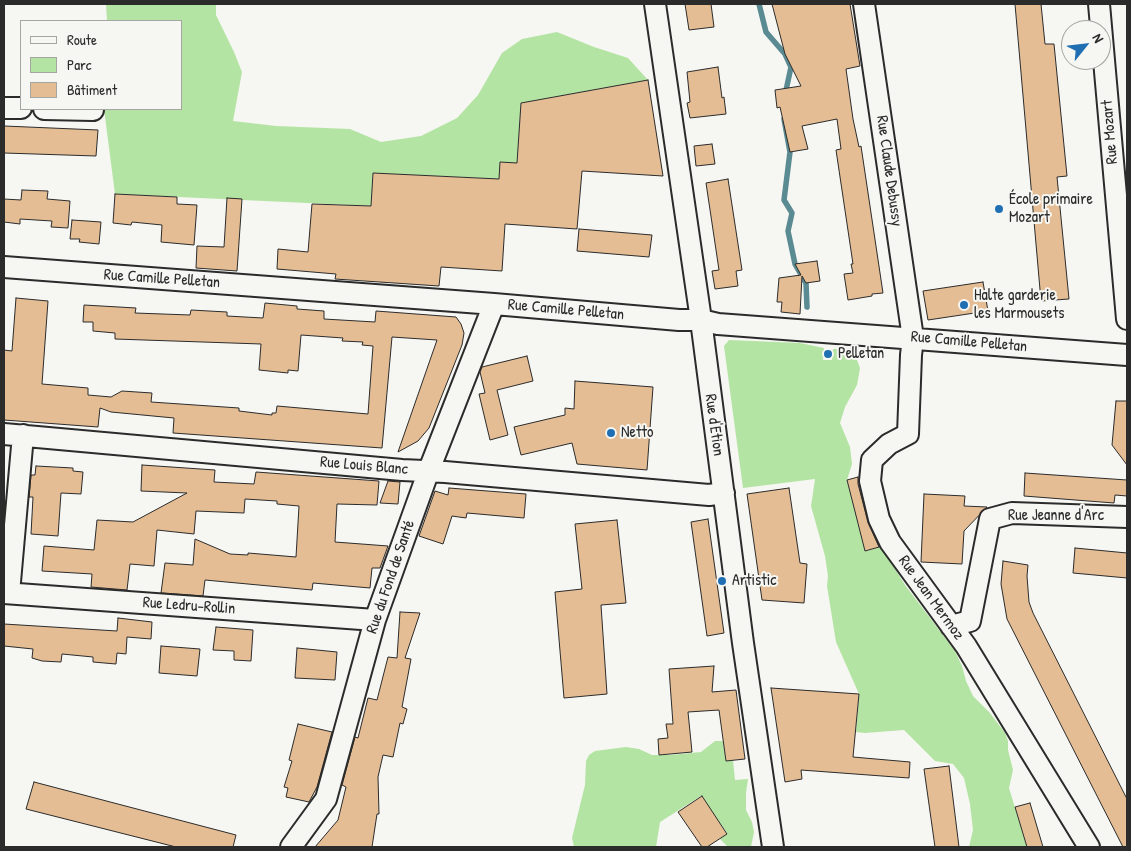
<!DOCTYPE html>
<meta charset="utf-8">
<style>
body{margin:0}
#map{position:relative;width:1131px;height:851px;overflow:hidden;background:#f6f6f2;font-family:"Patrick Hand",sans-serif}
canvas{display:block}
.frame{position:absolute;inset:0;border:5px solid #2b2b2b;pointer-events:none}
.legend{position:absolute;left:20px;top:20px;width:162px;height:90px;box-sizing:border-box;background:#f6f6f2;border:1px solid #a5a5a2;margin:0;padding:6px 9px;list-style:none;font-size:15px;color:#2b2b2b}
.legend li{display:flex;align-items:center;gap:10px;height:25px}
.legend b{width:25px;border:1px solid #a5a5a2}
.north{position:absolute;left:1061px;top:20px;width:50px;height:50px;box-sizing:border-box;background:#f6f6f2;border:1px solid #a5a5a2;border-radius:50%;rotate:61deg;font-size:14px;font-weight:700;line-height:20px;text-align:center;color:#2b2b2b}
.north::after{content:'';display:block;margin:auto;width:18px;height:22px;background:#1f6fb2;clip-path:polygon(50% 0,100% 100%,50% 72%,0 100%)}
</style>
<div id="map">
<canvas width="1131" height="851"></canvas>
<div class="frame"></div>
<ul class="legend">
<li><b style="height:6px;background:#f6f6f2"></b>Route</li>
<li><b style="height:14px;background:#b4e4a3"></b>Parc</li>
<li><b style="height:14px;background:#e4bd94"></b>Bâtiment</li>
</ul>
<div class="north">N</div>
</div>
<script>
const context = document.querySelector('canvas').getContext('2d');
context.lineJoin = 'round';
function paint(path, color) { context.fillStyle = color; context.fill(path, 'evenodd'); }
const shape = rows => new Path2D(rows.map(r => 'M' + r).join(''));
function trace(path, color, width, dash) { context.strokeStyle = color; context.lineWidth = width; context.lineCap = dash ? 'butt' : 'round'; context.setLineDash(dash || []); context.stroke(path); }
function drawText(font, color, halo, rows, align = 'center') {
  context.font = font + ' "Patrick Hand",sans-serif'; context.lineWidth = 4; context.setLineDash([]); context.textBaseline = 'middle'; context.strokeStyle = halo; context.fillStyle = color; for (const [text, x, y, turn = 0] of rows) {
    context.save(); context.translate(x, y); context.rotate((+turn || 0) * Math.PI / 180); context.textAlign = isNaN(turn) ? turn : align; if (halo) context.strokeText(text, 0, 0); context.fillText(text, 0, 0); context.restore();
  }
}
paint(shape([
 [106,4,216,4,216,15,234,52,242,72,233,121,276,126,350,129,381,142,421,136,457,118,478,95,502,53,522,39,557,32,594,47,628,58,648,80,521,103,517,163,499,179,373,173,371,206,115,194,104,109,181,109,181,21,107,21],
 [729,340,800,343,824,348,823,360,832,360,833,349,844,349,857,360,860,368,857,385,845,407,840,423,850,447,852,464,847,480,866,551,881,546,905,585,955,651,962,666,966,681,973,696,990,713,1005,733,1008,741,1008,750,1013,770,1009,788,1027,847,969,847,973,830,970,804,964,778,953,764,935,761,904,730,865,733,856,732,859,694,836,642,827,586,828,576,825,556,811,506,815,479,743,488,724,346],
 [715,741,723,741,726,761,733,760,735,780,748,779,746,793,746,810,752,822,754,832,751,847,728,847,720,839,727,833,701,796,660,822,656,847,574,847,572,838,585,785,586,761,589,755,595,751,626,747,639,749,652,755,670,755,701,752]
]), '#b4e4a3');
trace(shape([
 [759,4,766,32,785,54,791,67,785,95],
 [784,119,790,152,784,200,792,213,788,231,795,264,806,283,807,307]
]), '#5a8a92', 5.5);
const building = shape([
 [685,4,711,4,714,27,689,30,685,4],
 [772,4,850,4,860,66,846,69,853,119,859,147,861,146,883,293,872,294,872,296,848,300,844,274,853,273,851,264,853,264,836,150,841,149,837,119,802,126,808,149,790,152,780,107,777,108,775,90,801,86,785,54,772,4],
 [1015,4,1041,4,1045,44,1054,44,1067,176,1057,177,1069,299,1041,301,1015,4],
 [718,67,722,98,724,97,726,114,690,118,687,103,690,102,687,72,718,67],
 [648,80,663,176,582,171,577,229,505,224,502,271,441,267,439,286,335,279,336,274,277,269,278,249,308,252,312,204,371,206,373,173,499,179,500,162,517,163,521,103,648,80],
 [4,126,98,130,96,156,4,153,4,126],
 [712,144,715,164,696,166,694,146,712,144],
 [728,179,742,270,736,271,738,286,715,289,712,271,719,270,706,183,728,179],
 [22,190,48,191,47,199,70,201,68,228,51,227,52,221,20,219,20,224,4,222,4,199,21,200,22,190],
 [115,194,177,197,177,204,197,205,194,245,161,242,162,225,132,222,131,225,113,223,115,194],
 [227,198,242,199,237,271,196,268,197,246,224,247,227,198],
 [72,220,101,222,99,244,79,242,80,239,70,239,72,220],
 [579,229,652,235,649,257,577,251,579,229],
 [817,261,820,281,806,283,802,276,800,314,781,312,782,302,777,302,779,278,801,275,795,264,817,261],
 [983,282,988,311,928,320,923,291,983,282],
 [16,298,48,301,42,384,88,388,88,395,111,397,122,391,152,393,151,402,239,408,239,411,272,415,272,413,276,413,277,406,368,414,373,346,362,345,363,342,342,341,343,338,301,335,298,371,288,370,288,373,259,370,261,344,115,339,115,333,93,331,93,322,83,322,84,305,136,308,135,313,190,315,191,310,227,312,227,316,263,318,265,303,297,306,297,309,324,311,324,319,375,322,376,311,456,317,461,324,464,333,462,345,429,428,418,441,398,452,437,340,392,337,382,448,173,433,174,418,111,412,100,408,98,427,4,420,4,350,12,351,16,298],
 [527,356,533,381,497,390,508,435,490,440,479,394,485,393,480,372,482,367,527,356],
 [575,381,653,387,647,470,577,464,572,443,521,455,514,427,565,415,565,408,574,409,575,381],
 [1116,401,1127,401,1127,465,1112,445,1116,401],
 [142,465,215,470,214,482,254,484,256,472,379,481,377,505,337,504,335,542,388,546,380,568,372,568,370,588,313,583,312,590,205,580,203,596,161,593,165,563,193,565,195,539,230,554,248,555,248,553,296,557,299,506,277,504,277,501,245,499,244,513,196,511,194,534,157,530,154,566,130,564,127,590,91,587,92,574,42,571,44,546,94,550,97,520,133,522,187,493,141,491,142,465],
 [36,466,73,468,73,471,83,472,81,494,61,493,58,536,31,534,33,497,29,497,31,475,35,475,36,466],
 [1025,473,1127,480,1127,496,1115,495,1114,503,1024,496,1025,473],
 [858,477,858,484,868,522,879,547,865,551,847,480,858,477],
 [388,481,400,482,398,504,380,503,388,481],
 [449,488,526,494,524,518,467,513,466,518,452,516,443,544,419,536,435,491,448,495,449,488],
 [789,488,800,563,807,564,804,603,762,600,747,494,789,488],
 [924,494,965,496,964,506,987,507,964,531,962,564,921,562,924,494],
 [708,519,724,633,707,636,691,522,708,519],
 [617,520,626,603,601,605,607,694,564,698,555,592,582,589,575,524,617,520],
 [1075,548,1127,553,1127,578,1073,573,1075,548],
 [1003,561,1028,565,1027,576,1029,602,1033,613,1127,799,1127,847,1123,847,1007,619,1001,584,1003,561],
 [400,612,420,613,405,658,411,659,402,707,407,709,403,724,400,723,393,757,383,755,378,777,379,814,377,814,372,847,315,847,338,820,346,787,342,785,355,737,358,738,368,698,377,700,388,657,397,658,400,612],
 [118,618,152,622,151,639,127,637,126,654,117,653,116,664,93,662,93,657,62,654,61,662,42,661,32,658,33,649,4,646,4,624,117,631,118,618],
 [216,627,253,630,251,661,234,660,234,651,213,650,216,627],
 [161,646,200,649,197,676,159,673,161,646],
 [297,648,337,652,335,680,295,678,297,648],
 [714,666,712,692,736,690,745,759,726,761,719,710,688,712,692,752,659,755,658,739,668,738,666,724,673,724,669,669,714,666],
 [771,688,859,694,853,757,910,762,909,778,801,770,802,779,785,782,771,688],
 [298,724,332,732,317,787,309,802,286,797,288,788,284,787,292,761,289,760,298,724],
 [949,766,959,847,935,847,924,769,949,766],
 [34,782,236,835,233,847,176,847,26,809,34,782],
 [702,796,727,834,707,847,702,847,678,812,702,796],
 [1030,803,1043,847,1027,847,1015,807,1030,803]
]);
paint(building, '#e4bd94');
trace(building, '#2b2b2b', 1);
const minor = shape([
 [655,4,701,320,743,643,773,847],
 [864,4,913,338,911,355,908,434,889,444,872,460,870,481,879,519,890,542,966,646,1089,847],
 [1099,4,1127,319],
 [4,108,21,108],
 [44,109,93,110],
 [4,267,494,304,679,320,701,320,718,324,1127,355],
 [4,434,402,470,445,472,709,495,724,493],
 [4,593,375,620],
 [9,593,23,435],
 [951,626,970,621,990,519,1012,513,1127,517],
 [291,847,326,799,375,620,429,470,494,304]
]);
trace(minor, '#2b2b2b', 24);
trace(minor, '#f6f6f2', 20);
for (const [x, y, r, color] of [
 [999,209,5,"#1f6fb2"],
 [964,305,5,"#1f6fb2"],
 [828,354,5,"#1f6fb2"],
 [611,433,5,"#1f6fb2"],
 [722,581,5,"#1f6fb2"]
]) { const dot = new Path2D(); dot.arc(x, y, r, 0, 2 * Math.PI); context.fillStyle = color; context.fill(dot); trace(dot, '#f6f6f2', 2); }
drawText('16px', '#2b2b2b', '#f6f6f2', [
 ["Rue Mozart",1110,132,-95],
 ["Rue Claude Debussy",889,171,82],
 ["Rue Camille Pelletan",162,279,4],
 ["Rue Camille Pelletan",566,310,5],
 ["Rue Camille Pelletan",969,342,5],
 ["Rue d'Etion",714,425,82],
 ["Rue Louis Blanc",364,466,5],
 ["Rue Jeanne d'Arc",1056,516],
 ["Rue du Fond de Santé",391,577,-71],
 ["Rue Jean Mermoz",931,598,54],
 ["Rue Ledru-Rollin",189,606,4]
]);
drawText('16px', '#2b2b2b', '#f6f6f2', [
 ["École primaire",1009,200],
 ["Mozart",1009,218],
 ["Halte garderie",974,296],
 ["les Marmousets",974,314],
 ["Pelletan",838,354],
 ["Netto",621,433],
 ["Artistic",732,581]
], 'left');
</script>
